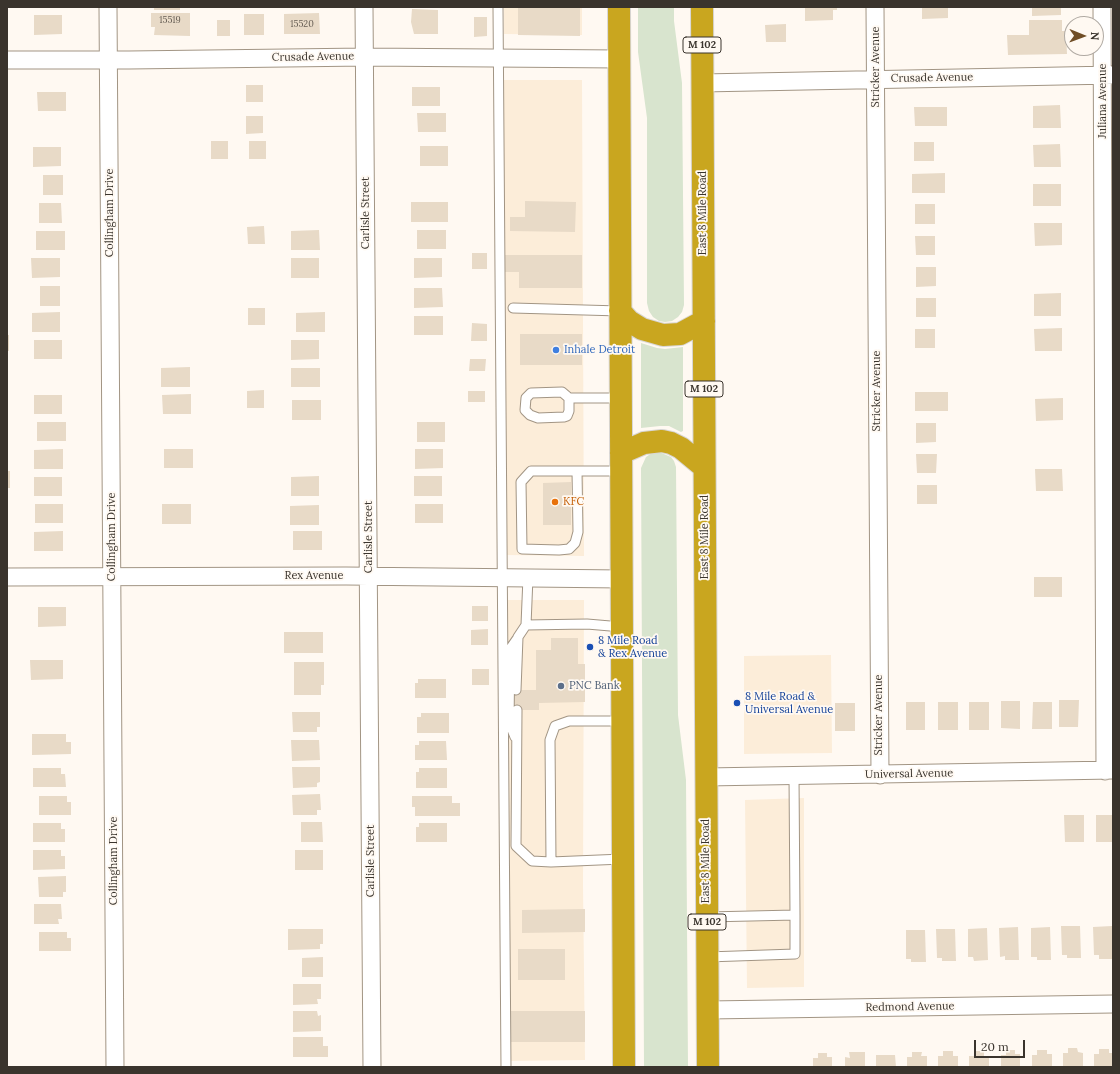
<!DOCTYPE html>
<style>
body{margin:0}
#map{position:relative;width:1120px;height:1074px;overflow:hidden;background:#fff9f2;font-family:Lora,serif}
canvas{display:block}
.frame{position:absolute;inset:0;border:8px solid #3a342d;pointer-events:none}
.north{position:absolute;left:1064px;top:16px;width:40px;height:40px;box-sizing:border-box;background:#fff9f2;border:1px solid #b0aaa3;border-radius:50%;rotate:91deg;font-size:11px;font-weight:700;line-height:16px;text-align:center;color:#3a342d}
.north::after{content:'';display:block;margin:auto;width:14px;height:18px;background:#704e26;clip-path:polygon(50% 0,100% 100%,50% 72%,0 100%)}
.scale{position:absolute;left:974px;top:1040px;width:51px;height:18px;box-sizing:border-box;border:2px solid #3a342d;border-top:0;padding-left:5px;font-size:12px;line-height:14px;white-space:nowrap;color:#3a342d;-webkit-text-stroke:3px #fff9f2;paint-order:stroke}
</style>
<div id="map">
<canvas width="1120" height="1074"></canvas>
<div class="frame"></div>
<div class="north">N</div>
<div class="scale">20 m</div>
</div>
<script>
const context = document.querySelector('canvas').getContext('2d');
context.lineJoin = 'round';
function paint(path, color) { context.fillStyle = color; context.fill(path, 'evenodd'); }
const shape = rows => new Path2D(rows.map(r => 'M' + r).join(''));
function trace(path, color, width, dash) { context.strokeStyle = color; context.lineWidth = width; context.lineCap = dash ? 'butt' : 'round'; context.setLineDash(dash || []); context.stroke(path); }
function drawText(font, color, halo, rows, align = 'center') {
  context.font = font + ' Lora,serif'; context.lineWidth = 3.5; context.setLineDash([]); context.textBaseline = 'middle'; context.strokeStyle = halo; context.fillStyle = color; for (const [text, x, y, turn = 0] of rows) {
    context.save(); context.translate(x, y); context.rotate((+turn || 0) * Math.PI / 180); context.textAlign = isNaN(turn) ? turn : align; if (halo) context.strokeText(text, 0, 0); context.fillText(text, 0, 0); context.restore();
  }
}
paint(shape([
 [504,7,582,7,582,35,504,34],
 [503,80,582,80,584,556,505,555],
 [503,600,584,600,583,885,585,1060,509,1061],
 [831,655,832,753,744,754,744,656],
 [804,798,804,987,747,988,745,800]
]), '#fcedd9');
paint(shape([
 [638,7,674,7,674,21,682,83,684,305,682,312,678,317,672,321,665,322,659,321,653,317,649,311,647,303,647,118,638,52],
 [641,343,657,348,665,349,683,347,683,431,681,432,669,426,660,426,641,428],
 [659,452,671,457,674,461,676,467,678,715,686,780,688,1067,644,1067,641,468,646,457,652,453]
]), '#d8e4ce');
paint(shape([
 [154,7,180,7,180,10,154,10],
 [518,7,580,7,580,36,518,35],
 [805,7,837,7,837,10,833,10,833,20,805,21],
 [922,7,948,7,948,18,922,19],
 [1032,7,1061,7,1061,15,1032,16],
 [412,9,438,10,438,34,414,34,411,22],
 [151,13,190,13,190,36,154,35,155,27,151,27],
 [319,13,320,34,284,34,284,14],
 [244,14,264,14,264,35,244,35],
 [34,15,62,15,62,34,34,35],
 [474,17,487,17,487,36,474,37],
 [217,20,230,20,230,36,217,36],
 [1029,20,1062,20,1062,31,1066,31,1067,54,1008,55,1007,35,1029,35],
 [786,24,786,42,766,42,765,25],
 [246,85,263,85,263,102,246,102],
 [412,87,440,87,440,106,412,106],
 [37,92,66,92,66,111,38,111],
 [1060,105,1061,128,1033,128,1033,106],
 [914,107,947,107,947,126,915,126],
 [417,113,446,113,446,132,418,132],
 [246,116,263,116,263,133,246,134],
 [211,141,228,141,228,159,211,159],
 [249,141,266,141,266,159,249,159],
 [914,142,934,142,934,161,914,161],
 [1060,144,1061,167,1034,167,1033,145],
 [420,146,448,146,448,166,420,166],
 [33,147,61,147,61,166,33,167],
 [945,173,945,193,912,193,912,174],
 [43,175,63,175,63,195,43,195],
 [1033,184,1061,184,1061,206,1033,206],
 [525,201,576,202,575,232,510,231,510,217,525,217],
 [411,202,448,202,448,222,411,222],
 [39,203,61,203,62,223,39,223],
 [915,204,935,204,935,224,915,224],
 [1034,223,1062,223,1062,245,1035,246],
 [264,226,265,244,248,244,247,227],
 [319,230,320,250,291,250,291,231],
 [417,230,446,230,446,249,417,249],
 [36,231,65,231,65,250,36,250],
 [915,236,935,236,935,255,916,255],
 [472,253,487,253,487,269,472,269],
 [505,255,582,255,582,288,519,288,519,272,505,272],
 [31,258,60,258,60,277,32,278],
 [291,258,319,258,319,278,291,278],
 [414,258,442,258,442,277,414,278],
 [916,267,936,267,936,286,916,287],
 [40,286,60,286,60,306,40,306],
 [414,288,442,288,443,307,414,308],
 [1061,293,1061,316,1034,316,1034,294],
 [916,298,936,298,936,317,916,317],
 [248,308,265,308,265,325,248,325],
 [60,312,60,332,32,332,32,313],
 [325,312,325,332,296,332,296,313],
 [414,316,443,316,443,335,414,335],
 [472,323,487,324,487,341,471,341],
 [1062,328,1062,351,1035,351,1034,329],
 [915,329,935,329,935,348,915,348],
 [520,334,582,334,582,365,520,365],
 [7,335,9,335,9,351,7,351],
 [34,340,62,340,62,359,34,359],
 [291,340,319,340,319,359,291,360],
 [470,359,486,359,485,371,469,371],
 [190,367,190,387,161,387,161,368],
 [291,368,320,368,320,387,291,387],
 [264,390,264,408,247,408,247,391],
 [468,391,485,391,485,402,468,402],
 [915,392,948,392,948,411,915,411],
 [191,394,191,414,163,414,162,395],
 [34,395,62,395,62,414,34,414],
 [1063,398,1063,420,1036,421,1035,399],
 [292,400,321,400,321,420,292,420],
 [37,422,66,422,66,441,37,441],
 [417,422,445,422,445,442,417,442],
 [916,423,936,423,936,442,916,443],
 [63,449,63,469,34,469,34,450],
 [164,449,193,449,193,468,164,468],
 [415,449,443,449,443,468,415,469],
 [916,454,937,454,936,473,917,473],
 [1035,469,1062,469,1063,491,1036,491],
 [7,471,10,471,10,488,7,488],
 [319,476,319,496,291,496,291,477],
 [414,476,442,476,442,496,414,496],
 [34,477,62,477,62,496,34,496],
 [571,482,571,525,543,525,543,483],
 [917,485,937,485,937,504,917,504],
 [35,504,63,504,63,523,35,523],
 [162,504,191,504,191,524,162,524],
 [415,504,443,504,443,523,415,523],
 [319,505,319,525,290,525,290,506],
 [63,531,63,551,34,551,34,532],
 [293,531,322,531,322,550,293,550],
 [1034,577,1062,577,1062,597,1034,597],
 [472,606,488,606,488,621,472,621],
 [38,607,66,607,66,626,38,627],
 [488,629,488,645,471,645,471,630],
 [284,632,323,632,323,653,284,653],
 [551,638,578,638,578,664,585,664,585,702,539,703,539,710,514,710,513,690,536,690,536,650,551,650],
 [30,660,63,660,63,679,31,680],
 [294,662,324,662,324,685,321,685,321,695,294,695],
 [472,669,489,669,489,685,472,685],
 [418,679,446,679,446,698,415,698,415,683,418,683],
 [1059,700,1079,700,1078,727,1059,727],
 [1001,701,1020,701,1020,729,1001,728],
 [906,702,925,702,925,730,906,730],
 [938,702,958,702,958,730,938,730],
 [969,702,989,702,989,730,969,730],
 [1033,702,1052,702,1052,729,1032,729],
 [835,703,855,703,855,731,835,731],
 [292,712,320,712,320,727,317,727,317,732,293,732],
 [421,713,449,713,449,733,417,733,417,717,421,717],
 [32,734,66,734,66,742,71,742,71,754,32,755],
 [291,740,319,740,320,760,292,761],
 [419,741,446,741,447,760,415,760,415,745,419,745],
 [292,767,320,767,320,782,317,783,317,787,293,788],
 [33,768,61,768,61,774,65,774,66,787,33,787],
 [419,768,447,768,447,788,416,788,416,772,419,772],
 [320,794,321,810,317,810,317,815,293,815,292,795],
 [39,796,67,796,67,802,71,802,71,815,39,815],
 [412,796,452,796,452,803,460,803,460,816,415,816,415,807,412,807],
 [1064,815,1084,815,1084,842,1065,842],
 [1096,815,1113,815,1113,842,1096,842],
 [301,822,322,822,323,842,301,842],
 [33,823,61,823,61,829,65,829,65,842,33,842],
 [419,823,447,823,447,842,416,842,416,827,419,827],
 [33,850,61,850,61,856,65,856,65,869,33,870],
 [295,850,323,850,323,870,295,870],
 [66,876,66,892,63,892,63,897,39,897,38,877],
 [34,904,61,904,62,919,58,919,59,924,34,924],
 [585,909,585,932,522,933,522,910],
 [1061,926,1080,926,1081,958,1067,958,1067,955,1062,955],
 [1112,926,1113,959,1099,959,1099,955,1094,955,1093,927],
 [1018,927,1019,960,1005,960,1005,956,1000,957,999,928],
 [1050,927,1051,960,1037,960,1037,957,1031,957,1031,928],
 [987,928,988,960,974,961,973,957,968,957,968,929],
 [288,929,323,929,323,944,320,944,320,949,288,950],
 [936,929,955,929,956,961,942,961,942,958,937,958],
 [906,930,925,930,926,962,911,962,911,959,906,959],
 [39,932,67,932,67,938,71,938,71,951,39,951],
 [518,949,565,949,565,980,518,980],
 [323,957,323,977,302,977,302,958],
 [293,984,321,984,321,999,317,999,318,1004,293,1005],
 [293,1011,317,1011,318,1016,321,1015,321,1031,293,1032],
 [508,1011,585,1011,585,1042,508,1042],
 [293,1037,323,1037,323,1046,328,1046,328,1057,293,1057],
 [1068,1048,1077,1048,1078,1052,1083,1053,1083,1067,1063,1067,1063,1053,1068,1053],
 [1099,1049,1109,1049,1109,1053,1113,1053,1113,1067,1094,1067,1094,1054,1099,1054],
 [1006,1050,1015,1050,1015,1054,1020,1054,1020,1067,1001,1067,1001,1055,1006,1055],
 [1037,1050,1047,1050,1047,1054,1052,1054,1052,1067,1032,1067,1032,1055,1037,1055],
 [943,1051,953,1051,953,1056,958,1056,958,1067,938,1067,938,1056,943,1056],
 [974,1051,984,1051,984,1056,989,1056,989,1067,969,1067,969,1056,974,1056],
 [849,1052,865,1052,865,1067,845,1067,845,1057,850,1058],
 [912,1052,922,1052,921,1056,927,1056,927,1067,907,1067,907,1057,912,1057],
 [818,1053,827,1053,827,1057,832,1057,832,1067,813,1067,813,1058,818,1058],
 [876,1055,895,1055,896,1067,876,1067]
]), '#e8dac7');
const lane = shape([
 [498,7,506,1067],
 [513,308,620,311],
 [569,398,569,411,567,416,564,417,538,418,530,415,525,410,526,398,531,393,562,392,569,398,621,398],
 [577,471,578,532,575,543,569,549,559,550,522,549,521,482,531,471,621,471],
 [526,625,587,624,622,627],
 [516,690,518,637,526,625,528,577],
 [517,710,516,846,532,861,551,862],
 [622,721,569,721,555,726,550,740,551,862,623,859],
 [515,737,509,722,510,649,517,639],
 [794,775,795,915],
 [707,917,795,915,795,954,707,957]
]);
const street = shape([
 [108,7,115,1067],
 [364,7,372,1067],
 [875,7,880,775],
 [1102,7,1105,771],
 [7,60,129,60,365,57,619,59],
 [702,83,1113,75],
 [7,577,346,576,622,579],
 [706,777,1113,770],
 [708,1010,1113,1004]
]);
const highway = shape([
 [619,7,624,1067],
 [702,7,708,1067],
 [620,311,629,321,642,329,663,335,680,334,704,321],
 [621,453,644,443,662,441,671,443,681,448,704,467]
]);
trace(lane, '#a29584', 11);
trace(street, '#a29584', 19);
trace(highway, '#d8d6d5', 24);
trace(lane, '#fff', 9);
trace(street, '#fff', 17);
trace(highway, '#c9a61f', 22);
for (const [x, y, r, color] of [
 [556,350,4,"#3f7fe0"],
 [555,502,4,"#e8710a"],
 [590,647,4,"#1a4fb4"],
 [561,686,4,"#5c6f8a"],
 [737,703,4,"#1a4fb4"]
]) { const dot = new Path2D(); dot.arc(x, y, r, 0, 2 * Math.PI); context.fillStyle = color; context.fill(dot); trace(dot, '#fff9f2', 1.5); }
drawText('9px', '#665e54', null, [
 ["15519",170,20],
 ["15520",302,24]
]);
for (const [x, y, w] of [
 [702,45,38],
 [704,389,38],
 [707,922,38]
]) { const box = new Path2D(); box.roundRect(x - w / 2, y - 8, w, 16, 3); context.fillStyle = '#fff9f2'; context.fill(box); trace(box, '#3a342d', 1); }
drawText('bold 10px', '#3a342d', null, [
 ["M 102",702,45],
 ["M 102",704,389],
 ["M 102",707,922]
]);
drawText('11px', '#3a342d', '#fff9f2', [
 ["Crusade Avenue",313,57,-1],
 ["Stricker Avenue",876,67,-90],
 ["Crusade Avenue",932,78,-1],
 ["Juliana Avenue",1103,101,-90],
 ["Collingham Drive",110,213,-90],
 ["Carlisle Street",366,213,-90],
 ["East 8 Mile Road",703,213,-90],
 ["Stricker Avenue",877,391,-90],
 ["Collingham Drive",112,537,-90],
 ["Carlisle Street",369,537,-90],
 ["East 8 Mile Road",705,537,-90],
 ["Rex Avenue",314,576],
 ["Stricker Avenue",879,715,-90],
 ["Universal Avenue",909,774,-1],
 ["Collingham Drive",114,861,-90],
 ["Carlisle Street",371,861,-90],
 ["East 8 Mile Road",706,861,-90],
 ["Redmond Avenue",910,1007,-1]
]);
drawText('11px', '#366cbe', '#fff9f2', [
 ["Inhale Detroit",564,350]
], 'left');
drawText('11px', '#c56008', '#fff9f2', [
 ["KFC",563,502]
], 'left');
drawText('11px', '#164399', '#fff9f2', [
 ["8 Mile Road",598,641],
 ["& Rex Avenue",598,654],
 ["8 Mile Road &",745,697],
 ["Universal Avenue",745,710]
], 'left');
drawText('11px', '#4e5e75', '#fff9f2', [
 ["PNC Bank",569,686]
], 'left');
</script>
